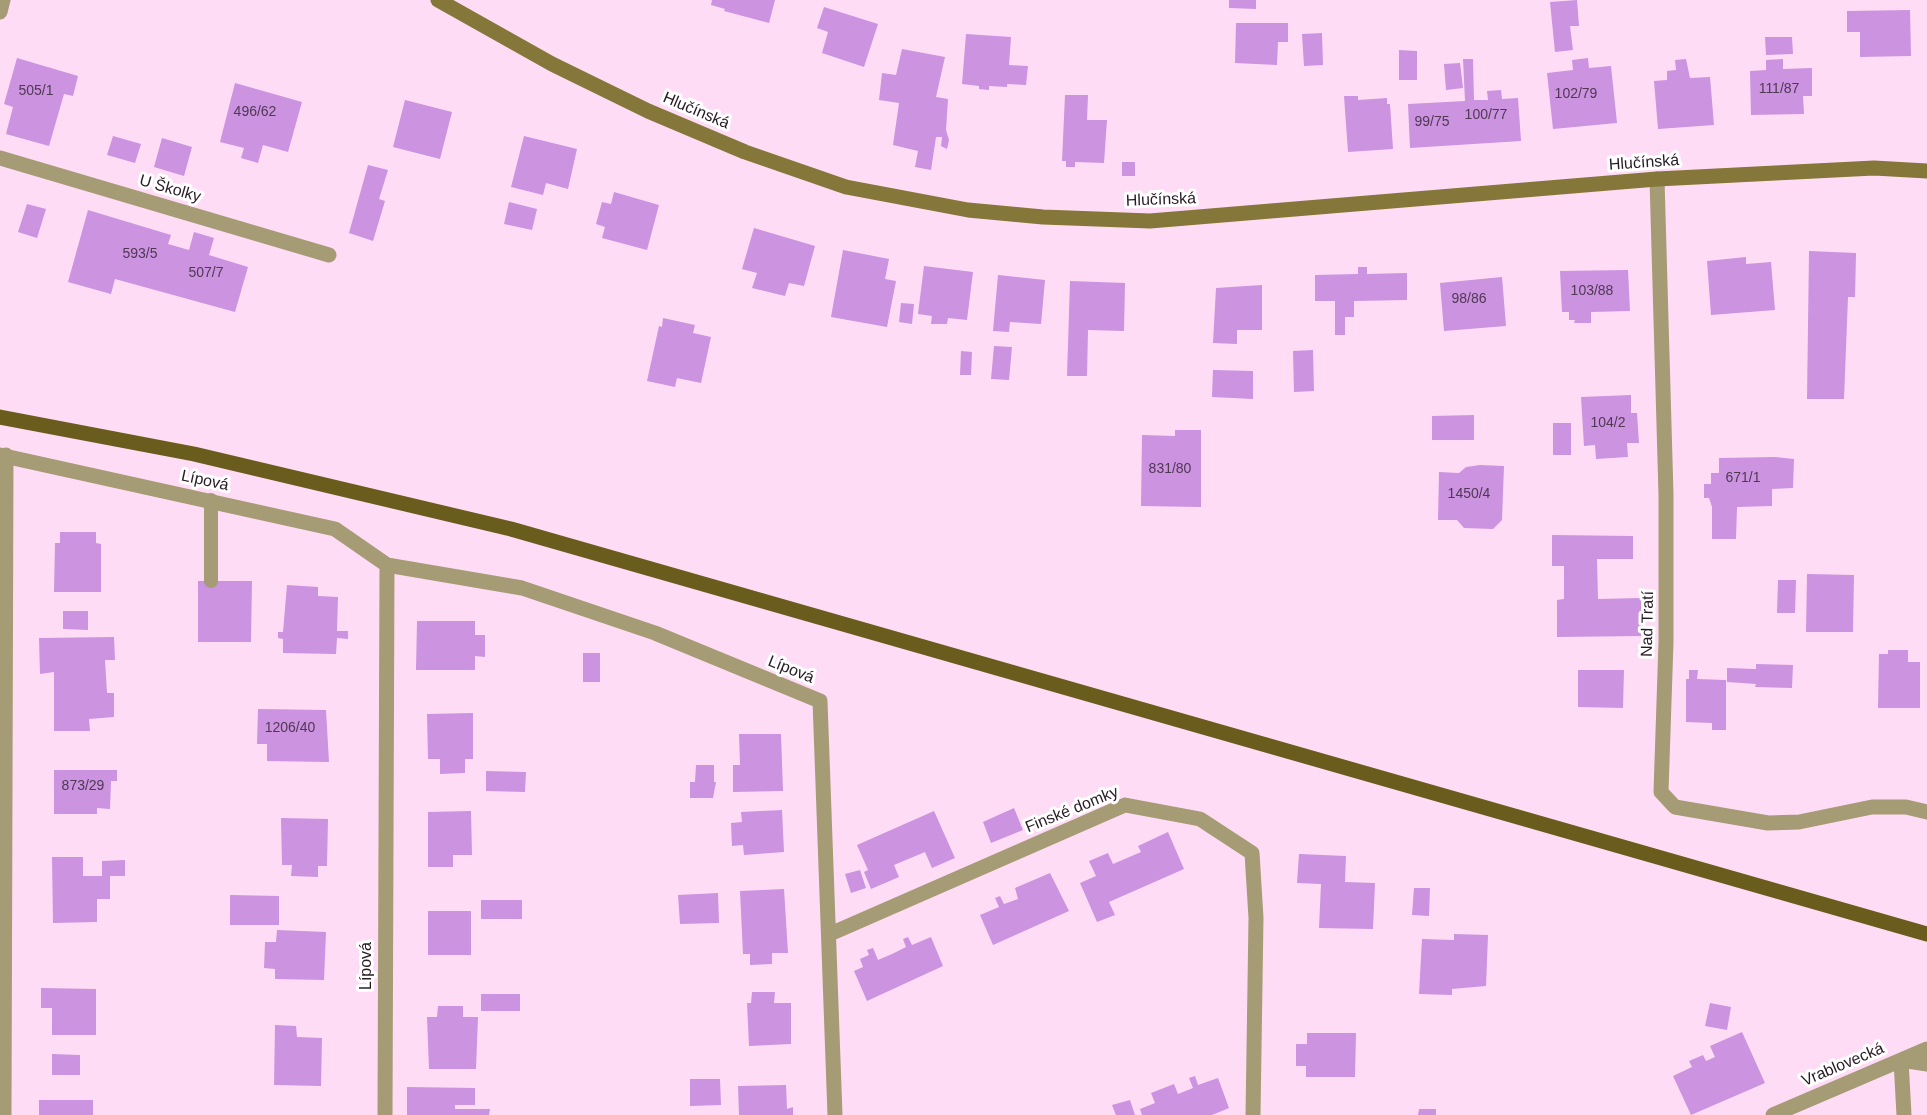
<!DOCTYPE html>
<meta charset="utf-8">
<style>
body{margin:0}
canvas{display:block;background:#ffdcf5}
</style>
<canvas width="1927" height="1115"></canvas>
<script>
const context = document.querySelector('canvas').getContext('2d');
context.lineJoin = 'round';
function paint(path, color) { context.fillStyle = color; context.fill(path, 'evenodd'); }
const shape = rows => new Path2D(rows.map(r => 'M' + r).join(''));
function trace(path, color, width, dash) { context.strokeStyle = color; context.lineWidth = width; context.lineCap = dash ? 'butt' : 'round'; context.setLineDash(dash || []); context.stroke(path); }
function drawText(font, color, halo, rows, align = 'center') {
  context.font = font + ' Arial,sans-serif'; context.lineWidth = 6; context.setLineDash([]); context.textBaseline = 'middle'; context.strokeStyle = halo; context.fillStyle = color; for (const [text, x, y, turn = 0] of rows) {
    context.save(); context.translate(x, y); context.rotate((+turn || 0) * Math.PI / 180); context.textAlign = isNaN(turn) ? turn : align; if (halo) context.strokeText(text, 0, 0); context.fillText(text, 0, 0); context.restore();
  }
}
paint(shape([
 [712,0,775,0,769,23,724,11,725,9,711,5],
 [1229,0,1256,0,1256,9,1229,8],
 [1577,0,1579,26,1570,26,1573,50,1555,52,1550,2],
 [824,7,878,24,864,67,822,53,828,32,817,28],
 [1910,10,1911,56,1860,57,1860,32,1847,32,1847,11],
 [1236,23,1288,23,1288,42,1278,42,1277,65,1235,63],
 [1322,33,1323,65,1304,66,1302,34],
 [966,34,1011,37,1009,65,1028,66,1026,85,1007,84,1007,87,989,86,989,90,979,89,979,86,962,84],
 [1765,37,1792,37,1793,54,1766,55],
 [902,49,945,57,936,97,948,99,946,130,949,140,947,149,941,146,942,137,936,137,931,170,915,167,918,151,893,145,899,103,879,100,882,73,896,75],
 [1399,50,1417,51,1417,80,1399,80],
 [17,58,78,76,73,96,64,94,49,146,6,134,13,107,4,104],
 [1588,58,1589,68,1611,66,1617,123,1553,129,1547,73,1573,70,1572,60],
 [1463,59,1473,59,1474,100,1488,100,1487,91,1501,90,1502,99,1518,98,1521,141,1410,148,1408,104,1465,101],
 [1686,59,1690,78,1710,77,1714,125,1658,129,1654,81,1667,80,1667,71,1676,70,1675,60],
 [1783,59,1783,69,1812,68,1812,96,1803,96,1804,114,1751,115,1750,71,1766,70,1766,60],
 [1460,63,1463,88,1446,90,1444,64],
 [235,83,302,102,288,152,263,145,258,163,241,158,244,148,220,142],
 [1065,95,1088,95,1087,120,1107,120,1104,163,1075,162,1075,167,1066,167,1066,161,1062,161],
 [1344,96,1358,96,1358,100,1387,98,1387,104,1390,104,1393,149,1348,152],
 [405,100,452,112,440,159,393,147],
 [113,136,141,144,135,163,107,155],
 [524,136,577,149,568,189,546,183,543,195,511,187],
 [162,138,192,147,184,176,154,167],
 [1122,162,1135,162,1135,176,1122,176],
 [368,165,388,170,379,199,385,201,373,241,349,233],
 [614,192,659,205,647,250,602,238,605,227,596,224,602,202,611,204],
 [509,202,537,209,532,230,504,224],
 [27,204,46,209,37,238,18,232],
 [88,210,171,235,168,244,189,250,194,232,214,238,209,255,248,267,235,312,115,279,111,294,68,282],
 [754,228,815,246,804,286,789,283,785,296,752,288,757,273,742,269],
 [843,250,889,259,885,279,896,281,887,327,831,317],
 [1809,251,1856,253,1855,297,1848,297,1844,399,1807,399],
 [1746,257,1746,264,1771,262,1775,310,1711,315,1707,261],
 [924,266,973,272,967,320,948,318,947,324,931,324,932,316,918,314],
 [1358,267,1367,267,1367,274,1407,273,1407,300,1354,301,1354,317,1345,317,1345,335,1335,335,1335,301,1315,301,1315,275,1358,274],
 [1628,270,1630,311,1591,312,1591,323,1574,323,1575,320,1569,320,1569,312,1562,312,1560,271],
 [998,275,1045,280,1041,324,1010,322,1009,332,993,331],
 [1502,277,1506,326,1444,331,1440,283],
 [1070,281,1125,283,1124,331,1088,330,1087,376,1067,376],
 [1262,285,1262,330,1237,330,1237,344,1213,343,1216,288],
 [901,303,914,304,912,324,899,322],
 [663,318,695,325,693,333,711,337,701,383,677,378,675,387,647,381,659,326,662,327],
 [994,346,1012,347,1009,380,991,379],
 [1313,350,1314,391,1294,392,1293,351],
 [961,351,972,352,971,375,960,375],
 [1213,370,1253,371,1253,399,1212,397],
 [1631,395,1631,413,1637,413,1639,443,1627,443,1628,457,1596,459,1595,445,1584,446,1581,397],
 [1474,415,1474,440,1432,440,1432,416],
 [1553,423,1571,423,1571,455,1553,455],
 [1175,430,1201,430,1201,507,1141,506,1142,435,1175,436],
 [1775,457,1794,459,1793,488,1772,489,1772,506,1737,507,1736,539,1712,539,1712,507,1709,498,1704,498,1704,484,1711,484,1711,473,1719,473,1719,458],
 [1480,465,1504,466,1502,520,1493,529,1464,528,1457,520,1438,520,1439,472,1459,473,1466,467],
 [60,532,96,532,96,543,101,544,101,592,54,592,55,543,60,543],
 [1552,535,1633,536,1633,559,1597,559,1598,599,1641,598,1642,636,1557,637,1557,600,1564,599,1564,566,1552,566],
 [1807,574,1854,575,1853,632,1806,632],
 [1778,580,1796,580,1795,613,1777,613],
 [198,581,252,581,251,642,198,642],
 [287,585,318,587,318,596,338,597,337,631,348,631,348,639,337,638,336,654,283,653,283,639,278,638,278,632,283,632],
 [63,611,88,611,88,630,63,629],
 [417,621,475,621,475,635,485,635,485,657,475,656,475,670,416,670],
 [114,637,115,660,105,660,107,693,114,693,114,717,89,719,90,731,54,731,54,672,40,674,39,638],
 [1888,650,1908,650,1908,662,1920,662,1920,708,1878,708,1879,654,1888,654],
 [583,653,600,653,600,682,583,682],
 [1756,664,1793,665,1792,688,1755,687,1756,684,1727,682,1727,668,1756,669],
 [1578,670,1624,670,1623,708,1578,707],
 [1689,670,1698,670,1697,679,1726,680,1726,730,1712,730,1712,723,1686,722,1686,679,1689,679],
 [258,709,326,710,329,762,267,761,267,744,257,744],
 [473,713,473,759,465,759,465,773,440,774,440,759,428,759,427,714],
 [739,734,781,734,783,791,733,792,733,765,740,765],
 [696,765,714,765,714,782,716,782,713,798,690,798,690,782,695,782],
 [54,770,117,770,117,781,111,781,110,809,97,808,97,814,54,814],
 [486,771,526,772,525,792,486,791],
 [1014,808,1023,830,991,843,983,822],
 [782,810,784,852,744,855,743,845,732,846,731,823,742,822,741,812],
 [471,811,472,855,453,855,453,867,428,867,428,812],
 [934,811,955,858,932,868,925,852,894,865,899,877,871,889,864,872,868,870,857,845],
 [281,818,328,819,327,866,318,866,318,877,291,876,292,865,282,865],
 [1168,832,1184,869,1109,902,1115,915,1097,922,1080,883,1096,876,1089,861,1108,853,1113,864,1141,852,1138,846],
 [1299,854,1346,856,1345,882,1375,883,1373,929,1319,928,1321,884,1297,883],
 [52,857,83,857,83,876,102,876,102,861,125,860,125,876,110,876,110,899,97,899,97,922,53,923],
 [860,870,866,888,851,893,845,874],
 [1050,873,1069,911,993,945,980,915,999,907,995,898,1000,896,1004,904,1018,899,1015,888],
 [1414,888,1430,888,1429,916,1412,915],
 [784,889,788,953,772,953,772,964,750,965,750,954,743,954,740,891],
 [718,893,719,923,680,924,678,895],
 [230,895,279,896,279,925,230,925],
 [481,900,522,900,522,919,481,919],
 [428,911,471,911,471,955,428,955],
 [277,930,326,932,324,980,275,979,275,969,264,968,265,942,276,942],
 [1454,934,1488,935,1486,986,1452,989,1452,995,1419,994,1422,939,1454,940],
 [908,937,912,945,931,937,943,966,867,1001,854,971,863,967,860,959,869,955,867,950,873,948,878,960,892,954,906,947,903,939],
 [41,988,96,989,96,1035,52,1035,52,1008,41,1008],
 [752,992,775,992,774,1003,791,1003,791,1044,749,1046,747,1003,751,1003],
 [481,994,520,994,520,1011,481,1011],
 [1710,1003,1731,1007,1727,1030,1705,1026],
 [438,1006,463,1006,463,1017,478,1017,476,1069,429,1069,427,1017,437,1017],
 [275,1025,296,1026,297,1037,322,1038,321,1086,274,1085],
 [1742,1032,1765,1083,1691,1115,1673,1076,1692,1067,1689,1061,1703,1055,1706,1061,1715,1057,1710,1046],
 [1307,1033,1356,1033,1355,1077,1306,1077,1306,1066,1296,1066,1296,1044,1307,1044],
 [52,1054,80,1055,80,1075,52,1075],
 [1195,1076,1198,1085,1218,1078,1229,1108,1212,1115,1142,1115,1140,1109,1155,1103,1151,1093,1174,1084,1178,1094,1193,1088,1189,1078],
 [690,1079,720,1079,721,1105,690,1106],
 [786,1085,787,1109,793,1107,793,1115,739,1115,738,1086],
 [407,1087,475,1088,475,1105,455,1105,455,1109,490,1109,489,1115,407,1115],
 [39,1100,93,1100,93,1115,39,1115],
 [1130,1100,1135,1115,1116,1115,1112,1105],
 [1419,1109,1436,1109,1436,1115,1418,1115]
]), '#cb93e0');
trace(shape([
 [211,581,211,500]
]), '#a59c75', 14);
trace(shape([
 [0,12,3,0],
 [0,158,329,255],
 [1657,179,1666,495,1666,642,1661,792,1675,807,1768,823,1799,822,1872,807,1906,807,1927,812],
 [0,455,335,529,387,565,522,588,655,633,820,701,835,1115],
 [830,934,1125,805,1200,819,1252,853,1256,918,1253,1115],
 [4,1115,6,455],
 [385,1115,387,565],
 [1773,1115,1927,1049],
 [1904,1115,1901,1060,1927,1064]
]), '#a59c75', 15);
trace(shape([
 [438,0,552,64,648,111,745,152,846,187,968,210,1043,217,1150,221,1657,179,1874,168,1927,171]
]), '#857739', 15);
trace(shape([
 [0,417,194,454,511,529,1927,934]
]), '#6a5c1d', 15);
drawText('14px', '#503953', null, [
 ["111/87",1779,89],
 ["505/1",36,91],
 ["102/79",1576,94],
 ["496/62",255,112],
 ["100/77",1486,115],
 ["99/75",1432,122],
 ["593/5",140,254],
 ["507/7",206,273],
 ["103/88",1592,291],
 ["98/86",1469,299],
 ["104/2",1608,423],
 ["831/80",1170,469],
 ["671/1",1743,478],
 ["1450/4",1469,494],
 ["1206/40",290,728],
 ["873/29",83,786]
]);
drawText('16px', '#271b24', '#fff', [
 ["Hlučínská",696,111,23],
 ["Hlučínská",1644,163,-4],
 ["U Školky",170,189,16],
 ["Hlučínská",1161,200,-2],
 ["Lípová",205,481,12],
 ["Nad Tratí",1648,624,-89],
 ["Lípová",791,670,22],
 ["Finské domky",1072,810,-22],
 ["Lípová",367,966,-90],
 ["Vrablovecká",1843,1065,-23]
]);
</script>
